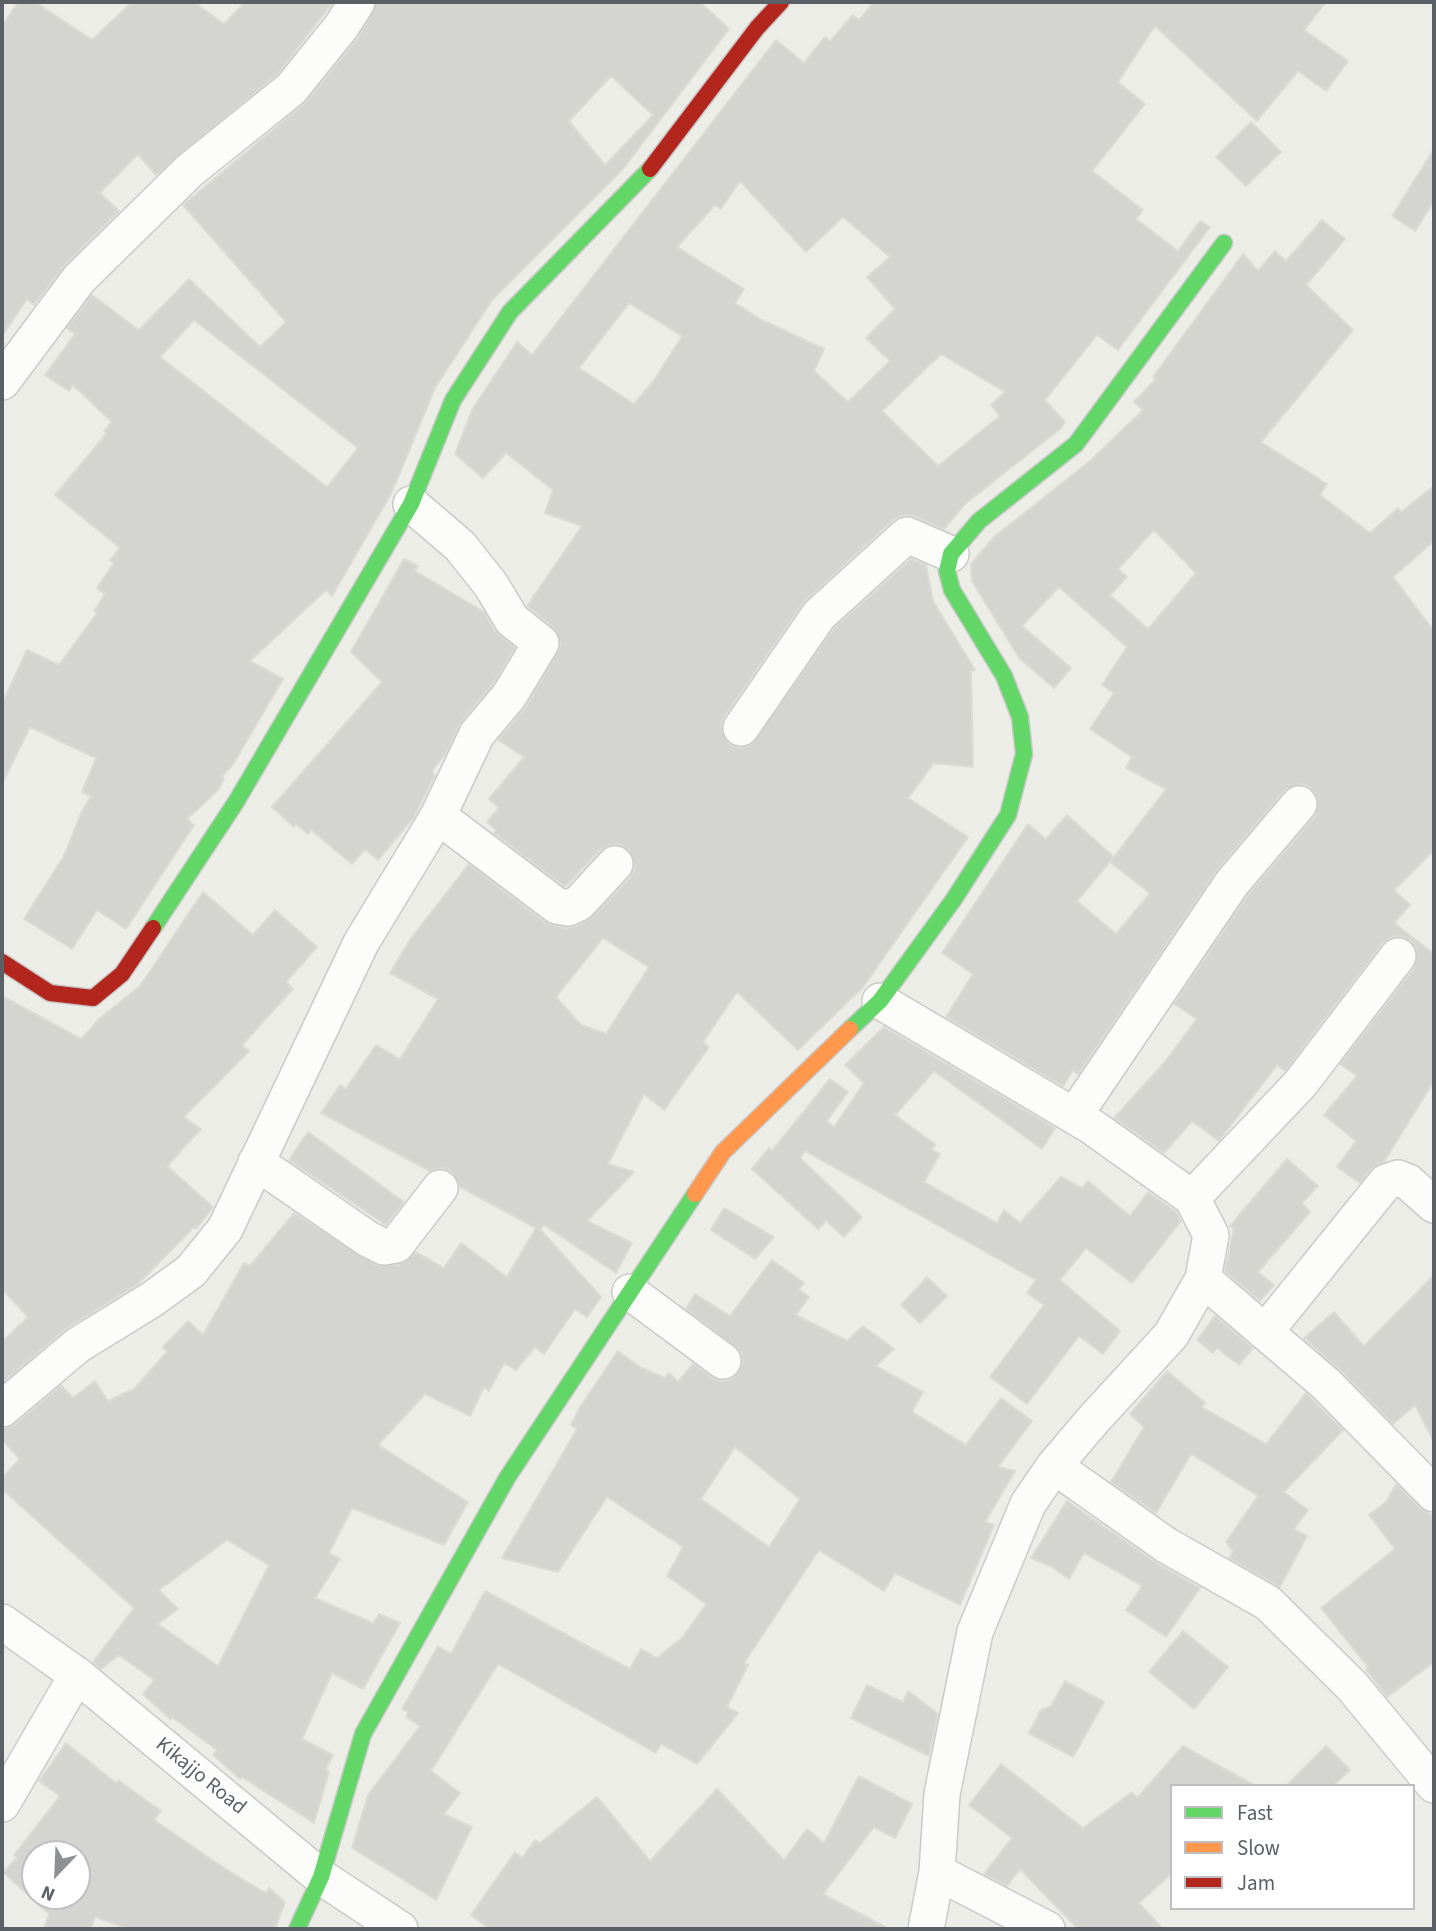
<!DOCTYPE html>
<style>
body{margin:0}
#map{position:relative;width:1436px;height:1931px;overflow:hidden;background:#edede7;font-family:"Source Sans 3",sans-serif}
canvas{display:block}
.frame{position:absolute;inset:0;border:4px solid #5b5f66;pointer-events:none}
.legend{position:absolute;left:1170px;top:1784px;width:245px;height:126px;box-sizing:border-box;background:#fff;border:2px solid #bdbfc2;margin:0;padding:9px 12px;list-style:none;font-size:21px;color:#5b5f66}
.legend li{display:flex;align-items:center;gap:14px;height:35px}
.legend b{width:35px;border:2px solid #bdbfc2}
.north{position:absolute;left:21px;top:1840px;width:70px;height:70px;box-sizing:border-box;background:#fff;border:2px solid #bdbfc2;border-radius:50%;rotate:203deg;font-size:19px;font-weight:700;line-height:28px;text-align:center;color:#5b5f66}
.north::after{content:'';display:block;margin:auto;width:24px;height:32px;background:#8e9193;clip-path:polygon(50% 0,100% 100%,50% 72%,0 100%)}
</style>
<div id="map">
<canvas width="1436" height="1931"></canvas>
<div class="frame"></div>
<ul class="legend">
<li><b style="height:9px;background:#63d668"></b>Fast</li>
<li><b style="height:9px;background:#ff974d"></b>Slow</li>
<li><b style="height:9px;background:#b3261e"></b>Jam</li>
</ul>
<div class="north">N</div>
</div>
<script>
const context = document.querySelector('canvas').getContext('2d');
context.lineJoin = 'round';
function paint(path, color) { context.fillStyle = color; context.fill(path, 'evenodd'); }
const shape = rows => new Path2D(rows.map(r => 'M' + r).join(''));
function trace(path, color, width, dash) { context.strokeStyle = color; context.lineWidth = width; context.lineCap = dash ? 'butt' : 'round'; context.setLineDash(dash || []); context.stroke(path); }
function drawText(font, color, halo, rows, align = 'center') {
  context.font = font + ' "Source Sans 3",sans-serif'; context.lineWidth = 5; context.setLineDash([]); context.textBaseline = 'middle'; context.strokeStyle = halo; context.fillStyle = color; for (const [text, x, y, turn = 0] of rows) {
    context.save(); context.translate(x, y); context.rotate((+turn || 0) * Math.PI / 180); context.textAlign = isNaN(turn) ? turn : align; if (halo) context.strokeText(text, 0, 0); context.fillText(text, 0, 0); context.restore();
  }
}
const building = shape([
 [18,2,35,2,92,40,132,2,194,2,224,24,245,2,333,2,277,75,156,175,138,154,100,193,119,211,65,265,34,305,27,299,2,336,2,26,18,2],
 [377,2,700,2,729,29,623,169,492,300,435,388,391,494,332,596,326,590,250,661,283,679,232,766,222,776,224,779,218,790,187,819,194,825,126,929,97,910,72,949,24,919,64,856,82,811,91,796,82,792,96,758,30,727,2,784,2,704,27,650,59,665,97,613,94,611,105,594,97,588,114,563,110,560,120,548,55,495,107,433,104,431,112,422,73,385,69,391,45,375,75,334,67,328,92,295,139,330,189,279,260,347,286,322,183,205,306,102,358,38,377,2],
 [611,76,653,115,605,165,569,121,611,76],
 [194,320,358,448,327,487,160,357,194,320],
 [874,2,1326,2,1304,30,1348,61,1326,91,1298,71,1257,121,1155,26,1118,82,1145,104,1092,171,1143,210,1136,219,1178,251,1200,221,1210,227,1118,350,1097,335,1045,400,1065,422,1060,429,965,504,944,529,914,516,903,515,893,520,803,603,724,717,721,727,729,744,739,748,750,746,834,628,911,559,926,565,933,601,975,670,971,671,973,767,934,763,908,798,968,837,863,987,798,1050,737,992,703,1042,709,1047,664,1110,644,1094,608,1164,634,1172,587,1221,632,1243,616,1273,544,1225,540,1229,601,1297,587,1317,575,1309,544,1354,535,1347,516,1370,504,1363,489,1391,484,1387,470,1416,425,1394,378,1445,468,1502,444,1545,352,1508,329,1553,340,1559,315,1598,373,1623,379,1614,400,1623,363,1689,332,1673,302,1739,333,1755,326,1769,329,1772,314,1823,242,1777,240,1779,213,1755,217,1750,172,1717,170,1719,143,1694,154,1680,119,1655,101,1669,93,1662,134,1608,2,1489,2,1478,20,1459,2,1440,2,1429,15,1424,61,1385,73,1398,95,1381,108,1401,134,1389,167,1352,163,1347,188,1321,203,1335,244,1263,250,1266,294,1213,376,1265,399,1265,416,1252,444,1268,461,1243,507,1277,536,1228,460,1187,452,1172,442,1168,430,1171,321,1113,340,1085,346,1089,376,1045,400,1059,438,999,390,973,412,937,469,864,545,922,565,928,576,926,593,917,630,878,635,868,629,850,620,845,610,845,600,850,565,887,494,833,496,830,487,822,499,808,489,799,524,757,498,740,526,707,561,645,554,628,527,606,582,526,545,513,553,490,506,453,483,478,455,454,472,410,517,342,532,355,776,40,804,63,825,37,830,41,853,15,859,20,874,2],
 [740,181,806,252,843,217,890,257,867,277,895,309,866,338,890,361,848,402,814,371,824,349,760,319,735,303,744,289,677,247,715,205,721,209,740,181],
 [629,303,682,336,655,379,634,404,579,368,629,303],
 [941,354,1005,392,991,405,1000,416,938,466,882,411,941,354],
 [603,938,649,967,606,1034,581,1025,556,997,603,938],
 [227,1540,269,1565,218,1666,158,1624,178,1609,159,1590,227,1540],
 [1251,122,1281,152,1246,186,1216,157,1251,122],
 [1434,149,1434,201,1415,231,1392,216,1434,149],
 [1322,220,1345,239,1306,285,1353,330,1261,442,1327,484,1320,495,1370,533,1398,508,1401,512,1434,486,1434,541,1393,577,1434,631,1434,850,1394,890,1410,905,1394,923,1434,954,1434,1081,1384,1162,1371,1169,1360,1183,1337,1167,1356,1141,1324,1115,1357,1076,1340,1064,1414,968,1417,949,1411,941,1401,936,1391,937,1382,944,1285,1071,1277,1065,1219,1141,1192,1121,1164,1153,1114,1118,1164,1063,1197,1019,1174,1004,1248,895,1315,816,1318,798,1311,788,1302,784,1284,791,1217,870,1078,1074,1073,1070,1063,1086,946,1017,973,974,942,953,1028,824,1046,839,1067,815,1114,857,1077,901,1116,934,1150,893,1110,862,1166,789,1126,768,1132,757,1090,729,1114,693,1102,685,1127,647,1059,587,1022,626,1071,668,1054,688,1019,658,972,581,971,564,994,537,1090,461,1143,410,1134,402,1156,379,1153,377,1243,254,1258,271,1275,251,1286,261,1322,220],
 [1154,530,1196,573,1148,629,1110,595,1127,577,1118,569,1154,530],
 [404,559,418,566,415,571,484,612,495,631,515,648,493,684,459,725,446,753,432,771,435,775,414,817,378,860,365,849,352,864,311,830,308,834,296,824,294,827,272,807,382,682,351,652,404,559],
 [203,892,253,935,275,910,317,947,286,982,293,989,242,1045,249,1051,184,1117,201,1129,167,1166,213,1207,196,1229,194,1227,137,1285,67,1328,2,1383,2,1342,28,1317,2,1289,2,996,81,1039,100,1018,140,986,203,892],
 [884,1027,1055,1128,1042,1149,934,1071,895,1115,935,1144,932,1150,940,1154,924,1182,997,1223,1004,1210,1020,1223,1061,1177,1082,1188,1088,1181,1130,1216,1148,1192,1176,1212,1181,1221,1132,1283,1086,1248,1060,1280,1120,1331,1103,1354,1079,1336,1027,1404,990,1377,1044,1305,1027,1293,1036,1280,805,1151,800,1158,862,1217,844,1237,826,1221,818,1229,752,1169,769,1148,772,1151,830,1079,848,1092,827,1121,834,1127,864,1083,845,1065,884,1027],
 [308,1132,404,1202,386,1225,289,1160,308,1132],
 [1287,1159,1318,1186,1302,1203,1310,1212,1258,1272,1274,1285,1260,1301,1225,1271,1234,1228,1230,1226,1287,1159],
 [724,1208,774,1237,755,1259,711,1230,724,1208],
 [772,1260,804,1283,799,1289,809,1297,796,1315,847,1341,863,1326,894,1349,876,1366,923,1392,912,1412,966,1445,1001,1398,1032,1421,998,1467,1015,1471,985,1522,994,1525,960,1605,895,1573,884,1591,819,1550,744,1663,748,1665,727,1707,738,1713,697,1764,661,1744,656,1753,498,1664,431,1771,460,1793,444,1814,472,1827,436,1900,352,1848,368,1795,420,1726,406,1717,408,1712,402,1709,438,1646,451,1654,485,1591,630,1669,641,1649,657,1658,683,1637,706,1604,667,1576,683,1547,607,1497,558,1572,502,1558,577,1429,571,1425,580,1407,618,1351,640,1367,665,1378,669,1373,678,1382,693,1364,712,1377,721,1381,732,1379,743,1364,741,1352,686,1309,695,1294,730,1316,772,1260],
 [735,1447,800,1499,769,1547,701,1499,735,1447],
 [1434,1275,1434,1442,1415,1405,1393,1424,1340,1370,1304,1338,1334,1312,1364,1346,1434,1275],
 [927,1277,947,1296,920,1323,901,1305,927,1277],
 [1215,1316,1253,1348,1239,1365,1217,1348,1213,1353,1197,1340,1215,1316],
 [1167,1371,1205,1403,1202,1407,1266,1444,1306,1393,1343,1430,1284,1492,1308,1510,1294,1529,1307,1536,1280,1587,1229,1558,1233,1551,1226,1542,1258,1496,1191,1454,1156,1513,1111,1482,1144,1427,1130,1414,1167,1371],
 [1396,1484,1420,1508,1434,1517,1434,1662,1387,1697,1366,1670,1368,1667,1321,1608,1395,1549,1369,1515,1386,1502,1396,1484],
 [1067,1501,1155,1562,1200,1588,1166,1637,1126,1610,1142,1586,1084,1553,1069,1579,1052,1567,1031,1558,1067,1501],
 [1183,1631,1228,1667,1194,1709,1149,1672,1183,1631],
 [1065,1681,1104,1702,1073,1757,1029,1733,1041,1710,1051,1706,1065,1681],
 [867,1685,903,1702,908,1691,938,1714,929,1756,851,1718,867,1685],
 [66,1743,116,1783,118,1780,161,1811,154,1820,230,1872,266,1893,269,1888,285,1902,275,1929,128,1929,95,1917,91,1929,44,1929,49,1914,3,1872,17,1858,14,1855,60,1796,39,1781,66,1743],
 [35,1854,77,1854,77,1896,35,1896,35,1854],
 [1183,1746,1256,1786,1172,1786,1172,1873,1139,1903,1163,1929,1078,1929,1020,1869,1007,1886,984,1874,1012,1838,969,1805,1001,1764,1083,1828,1132,1792,1137,1798,1183,1746],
 [1326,1746,1350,1770,1333,1786,1286,1786,1326,1746],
 [859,1776,912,1804,895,1838,874,1827,823,1894,889,1929,490,1929,471,1915,515,1852,522,1858,535,1840,540,1843,597,1797,650,1861,717,1789,784,1860,807,1829,824,1843,859,1776]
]);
paint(building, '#d4d4d1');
trace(building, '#dcdbd6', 2);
const street = shape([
 [2,382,79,279,189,171,291,89,341,27,357,2],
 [741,728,819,615,907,535,951,554],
 [438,816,557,906,568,908,579,903,615,864],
 [880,1001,1091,1126,1192,1198,1211,1235,1203,1279,1171,1335,1094,1419,1054,1466,1028,1504,975,1632,942,1794,937,1872,926,1929],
 [1074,1116,1232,883,1299,804],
 [256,1162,368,1239,384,1247,396,1245,440,1188],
 [1192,1198,1300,1084,1398,956],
 [1203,1279,1326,1384,1434,1494],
 [630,1292,723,1361],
 [1265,1332,1386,1182,1398,1178,1408,1182,1434,1205],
 [2,1409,78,1345,151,1300,191,1271,225,1229,361,943,438,816,477,734,509,696,541,643,512,620,491,585,460,546,411,504],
 [1054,1466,1166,1545,1268,1603,1352,1686,1434,1785],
 [2,1622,77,1675,321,1877,400,1929],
 [2,1804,77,1675],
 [937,1872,1047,1929]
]);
const fast = shape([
 [153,928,236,802,411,504,453,400,510,312,650,169],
 [850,1029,880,1001,954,899,1008,815,1024,754,1020,717,1004,676,952,590,947,571,951,554,979,521,1076,444,1224,243],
 [297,1929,321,1877,363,1734,507,1478,695,1194]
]);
const slow = shape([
 [695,1194,723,1152,850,1029]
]);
const jam = shape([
 [650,169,757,28,781,2],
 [2,962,50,993,93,998,122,974,153,928]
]);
trace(street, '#c9cbc9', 38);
trace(fast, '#c9c9c9', 19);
trace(slow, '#c9c9c9', 19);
trace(jam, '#c9c9c9', 19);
trace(street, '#fcfcfb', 35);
trace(fast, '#63d668', 16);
trace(slow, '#ff974d', 16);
trace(jam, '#b3261e', 16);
drawText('21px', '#5b5f66', '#fff', [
 ["Kikajjo Road",200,1777,39]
]);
</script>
